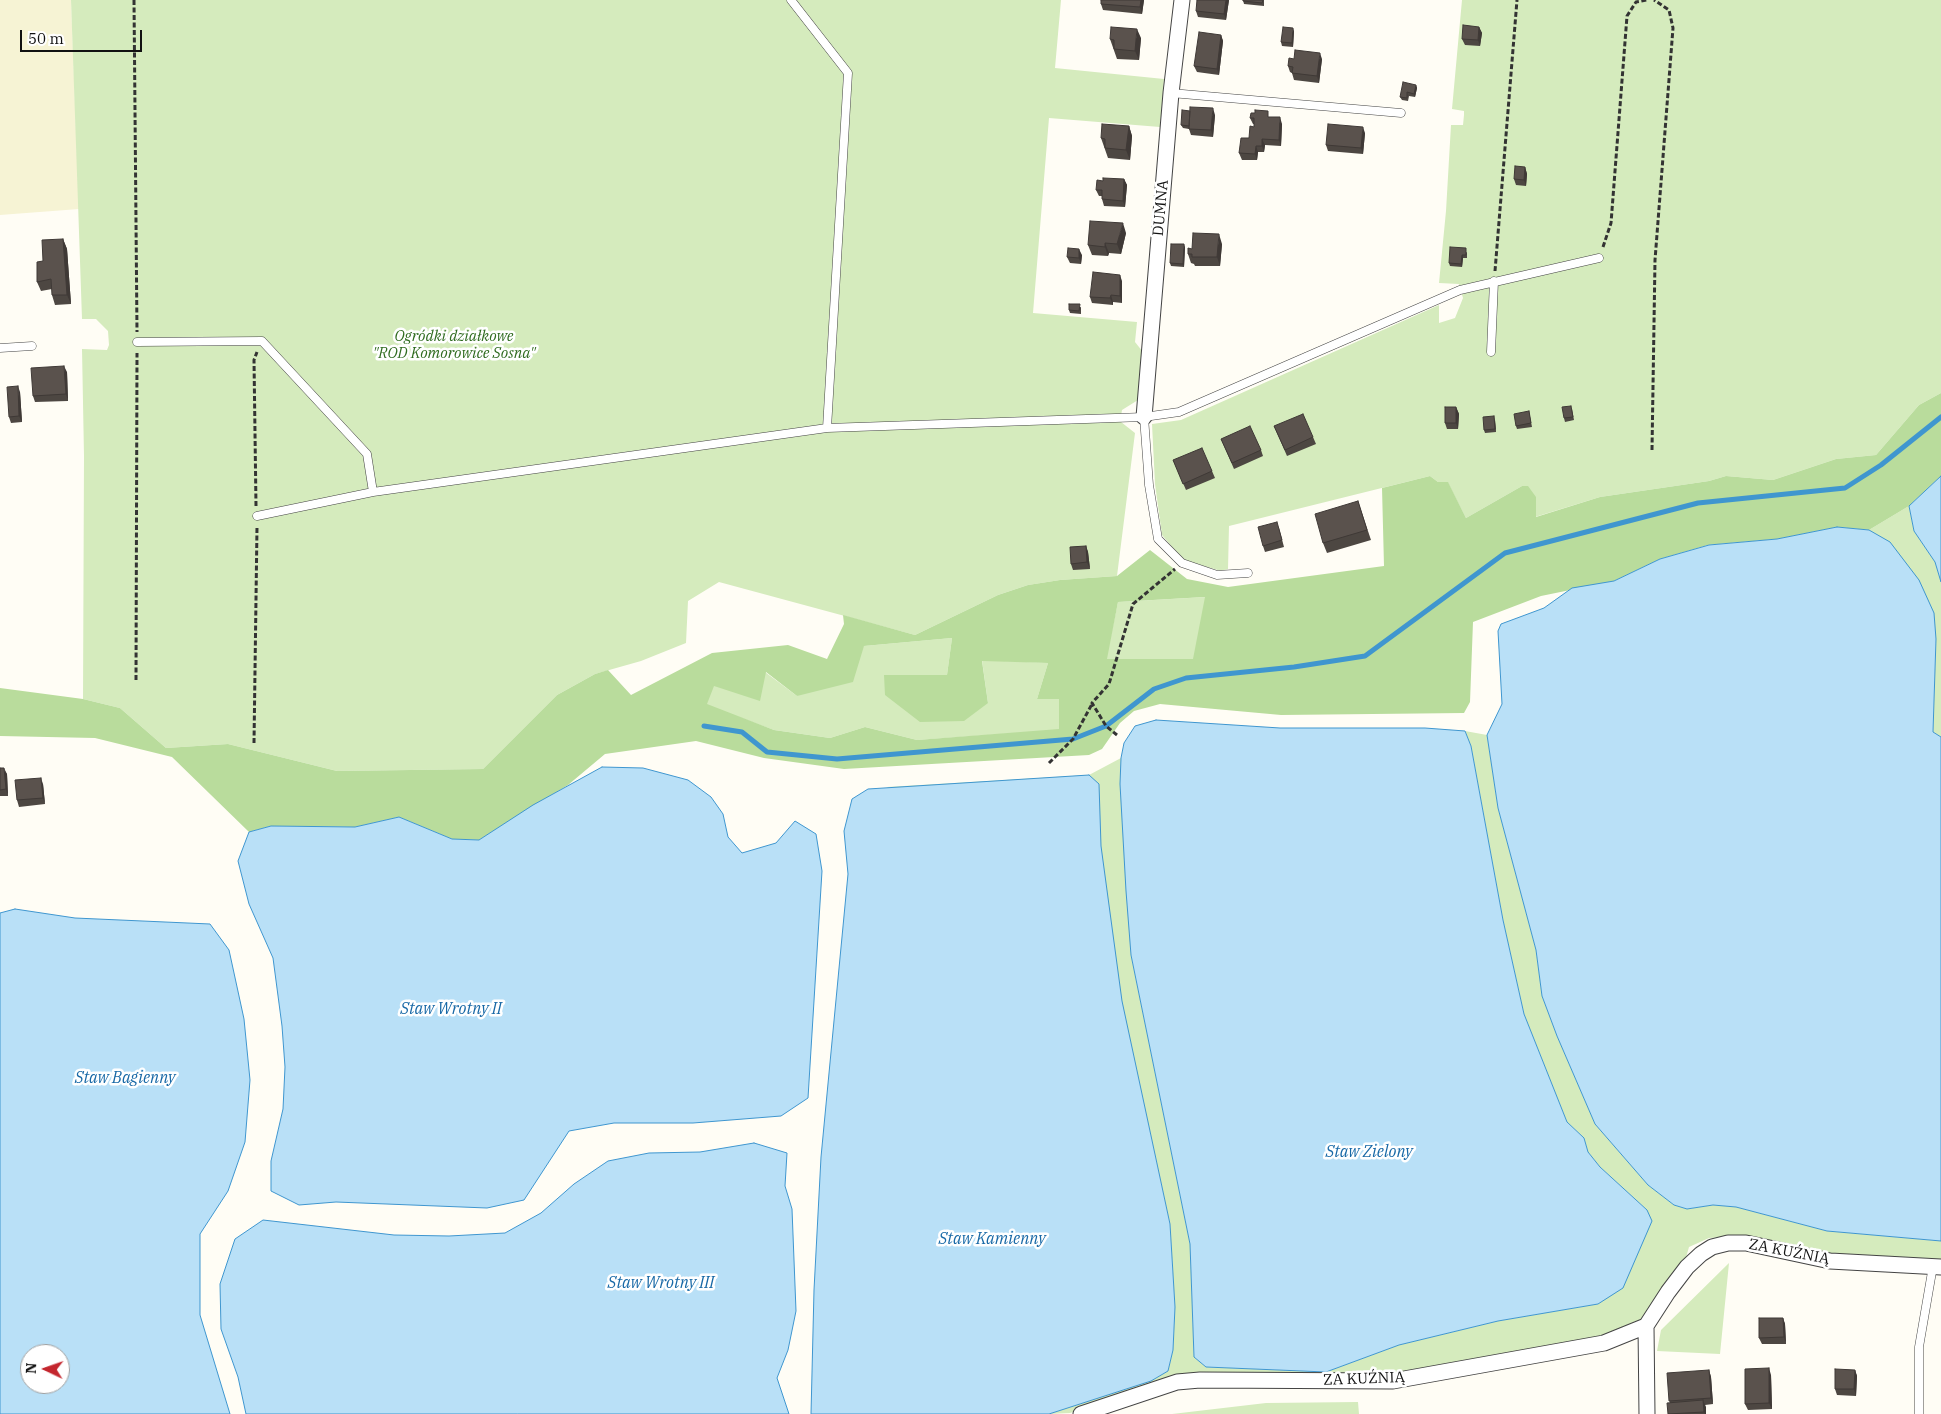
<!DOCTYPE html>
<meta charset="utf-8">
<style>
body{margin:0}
#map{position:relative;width:1941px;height:1414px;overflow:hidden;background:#fffdf5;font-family:"IBM Plex Serif",serif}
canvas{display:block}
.north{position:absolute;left:20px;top:1344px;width:50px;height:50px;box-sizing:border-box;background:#fff;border:1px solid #a0a0a0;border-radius:50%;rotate:273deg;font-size:14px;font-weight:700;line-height:20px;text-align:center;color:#111}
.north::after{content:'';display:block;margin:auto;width:18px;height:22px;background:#c4262e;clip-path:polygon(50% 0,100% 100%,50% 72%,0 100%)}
.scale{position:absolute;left:20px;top:30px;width:122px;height:22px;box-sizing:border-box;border:2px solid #111;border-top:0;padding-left:6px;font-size:15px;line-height:18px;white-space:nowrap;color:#111;-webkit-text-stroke:4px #fff;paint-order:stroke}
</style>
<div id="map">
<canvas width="1941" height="1414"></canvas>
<div class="north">N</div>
<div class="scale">50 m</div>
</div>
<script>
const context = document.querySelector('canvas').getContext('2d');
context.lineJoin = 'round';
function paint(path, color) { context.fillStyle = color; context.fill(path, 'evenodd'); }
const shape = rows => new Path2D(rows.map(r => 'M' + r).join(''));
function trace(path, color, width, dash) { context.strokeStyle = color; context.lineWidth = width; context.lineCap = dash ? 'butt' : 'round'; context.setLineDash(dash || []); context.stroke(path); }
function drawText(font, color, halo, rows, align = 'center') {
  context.font = font + ' "IBM Plex Serif",serif'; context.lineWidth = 5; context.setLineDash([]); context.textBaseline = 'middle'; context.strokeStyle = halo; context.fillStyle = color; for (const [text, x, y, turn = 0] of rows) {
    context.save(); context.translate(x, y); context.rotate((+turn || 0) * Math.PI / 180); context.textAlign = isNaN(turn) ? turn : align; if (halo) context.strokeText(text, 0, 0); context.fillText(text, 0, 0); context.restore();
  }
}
paint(shape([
 [0,0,71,0,79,209,0,215]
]), '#f6f3d4');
paint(shape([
 [71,0,1061,0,1055,68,1164,79,1160,127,1049,118,1033,313,1137,322,1135,342,1143,352,1138,400,1122,410,1121,416,1121,422,1135,433,1117,576,1060,580,1028,585,998,595,915,635,719,582,688,601,686,643,641,661,595,674,557,695,483,769,337,771,228,744,166,748,120,708,83,699,84,456,82,349,107,350,109,345,108,331,96,319,82,319],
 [1462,0,1941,0,1941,393,1919,405,1876,455,1836,459,1773,480,1726,476,1709,481,1600,497,1535,517,1522,486,1466,518,1448,483,1438,482,1430,476,1229,526,1228,569,1221,571,1183,560,1162,535,1155,484,1152,424,1181,420,1439,305,1439,323,1455,318,1463,298,1459,284,1439,283,1446,211,1451,125,1463,125,1464,115,1464,111,1452,109],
 [1909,506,1914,531,1935,562,1941,582,1941,737,1933,732,1936,639,1777,539,1837,527,1869,530],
 [1206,597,1194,659,1106,659,1118,602],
 [952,638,947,675,885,675,885,695,988,703,982,660,1048,663,1037,699,1059,699,1059,730,917,740,865,727,830,738,774,730,706,705,713,686,765,672,797,696,864,646],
 [1465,731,1487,735,1498,808,1536,950,1542,996,1557,1036,1595,1124,1648,1185,1674,1205,1687,1209,1713,1205,1736,1207,1827,1231,1941,1241,1941,1261,1827,1256,1724,1237,1709,1238,1689,1247,1683,1268,1647,1315,1629,1327,1604,1337,1416,1373,1168,1381,1070,1413,1049,1414,1151,1381,1168,1371,1173,1350,1175,1307,1170,1224,1127,1027,887,787,1089,775,1121,758,1120,784,1131,955,1190,1244,1194,1357,1206,1367,1326,1372,1399,1345,1498,1321,1598,1304,1647,1210,1600,1167,1588,1152,1584,1138,1567,1122,1524,1014,1503,920,1471,746],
 [1729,1263,1720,1354,1657,1351,1661,1330],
 [1358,1402,1359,1414,1172,1414,1266,1403]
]), '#d5ebbd');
paint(shape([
 [1941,393,1941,476,1909,506,1869,530,1837,527,1777,539,1708,545,1660,559,1614,581,1541,596,1473,622,1470,702,1464,713,1281,715,1160,704,1134,711,1120,723,1102,749,1089,755,844,769,764,758,696,741,605,754,568,785,479,840,452,839,399,817,355,827,271,826,249,832,172,757,95,738,0,736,0,688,83,699,120,708,166,748,228,744,337,771,483,769,557,695,595,674,608,670,631,695,712,653,788,645,827,659,844,624,843,615,915,635,998,595,1028,585,1060,580,1117,576,1150,550,1187,579,1228,587,1384,566,1382,488,1430,476,1438,482,1448,482,1466,518,1522,486,1528,486,1536,497,1536,517,1600,497,1709,481,1726,476,1773,480,1836,459,1876,455,1919,405],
 [1205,597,1193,659,1107,659,1118,602],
 [952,638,947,675,884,675,885,695,920,722,964,721,988,703,982,661,1048,663,1037,699,1059,699,1059,729,917,740,865,727,830,738,774,730,707,704,714,686,760,701,766,672,797,696,853,682,864,646]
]), '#b9dc9c');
const water = shape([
 [1941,476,1941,582,1935,562,1914,531,1909,506,1941,476],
 [1837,527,1869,530,1890,542,1919,580,1934,613,1936,639,1933,732,1941,737,1941,1241,1827,1231,1736,1207,1713,1205,1687,1209,1674,1205,1648,1185,1595,1124,1557,1036,1542,996,1536,950,1498,808,1487,735,1502,704,1498,631,1501,624,1544,608,1572,588,1614,581,1660,559,1709,545,1777,539,1837,527],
 [1156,720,1280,728,1425,728,1465,731,1471,746,1503,920,1524,1014,1567,1122,1584,1138,1588,1152,1600,1167,1647,1210,1652,1221,1623,1288,1598,1304,1498,1321,1399,1345,1326,1372,1206,1367,1194,1357,1190,1244,1131,955,1126,891,1120,784,1121,758,1124,743,1135,726,1156,720],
 [602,767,643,768,688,780,711,797,723,814,728,837,742,853,776,843,795,821,816,834,822,871,808,1098,781,1116,693,1123,614,1123,569,1131,524,1200,487,1208,336,1202,299,1205,271,1191,271,1161,283,1109,285,1067,282,1026,273,958,249,904,238,861,249,832,271,826,355,827,399,817,452,839,479,840,533,805,602,767],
 [1089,775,1099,784,1101,846,1122,1001,1170,1224,1175,1307,1173,1350,1168,1371,1151,1381,1049,1414,811,1414,814,1290,821,1157,848,874,844,831,852,799,868,789,1089,775],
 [15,909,75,918,210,924,229,950,244,1019,250,1080,245,1142,228,1191,200,1234,200,1315,230,1414,0,1414,0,913,15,909],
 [30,1354,60,1354,60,1384,30,1384,30,1354],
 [754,1143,787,1153,785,1186,792,1209,796,1311,788,1350,777,1378,789,1414,246,1414,238,1377,221,1329,220,1284,235,1239,263,1220,394,1235,449,1236,505,1233,541,1213,574,1184,608,1161,649,1153,700,1152,754,1143]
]);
paint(water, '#b9e0f7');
trace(water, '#3f96cf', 1);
trace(shape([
 [704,726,742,732,767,752,837,759,1073,739,1106,726,1154,689,1186,678,1294,667,1365,656,1505,553,1698,503,1845,488,1881,465,1941,417]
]), '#3f96cf', 5);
const service = shape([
 [791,0,848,73,827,428],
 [1171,93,1401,113],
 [137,342,262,341,367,454,373,492],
 [0,348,32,346],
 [1491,352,1494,281],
 [1144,417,1149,485,1158,539,1182,563,1217,575,1248,573],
 [257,516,373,492,827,428,1144,417,1179,412,1460,290,1599,258],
 [1919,1414,1919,1347,1933,1266]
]);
const minor = shape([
 [1144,417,1171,93,1182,0],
 [1081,1414,1177,1382,1200,1380,1393,1381,1604,1343,1646,1326],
 [1647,1414,1646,1326,1668,1292,1687,1267,1701,1254,1712,1247,1728,1243,1746,1243,1830,1261,1941,1267]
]);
trace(service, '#444', 9);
trace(minor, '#444', 17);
trace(shape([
 [134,0,137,332],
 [1603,247,1611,223,1627,16,1636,2,1647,0],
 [1495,271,1517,0],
 [1652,450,1655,260,1673,28,1669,10,1654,0],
 [256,506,254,360,257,352],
 [136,680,137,353],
 [1117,735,1106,726,1092,703,1109,684,1133,604,1175,569],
 [254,743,257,527],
 [1049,763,1073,739,1092,704]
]), '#333', 3, [5, 2.5]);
trace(service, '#fff', 8);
trace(minor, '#fff', 15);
paint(shape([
 [1101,0,1144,0,1142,14,1103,10,1101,4],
 [1229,0,1226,20,1198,17,1196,11],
 [1243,0,1264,0,1264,6,1244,4],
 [1479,27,1482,33,1480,46,1465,45,1462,39],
 [1294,31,1293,47,1282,46,1281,42],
 [1221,35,1223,41,1219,75,1197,72,1194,66],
 [1141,38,1139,60,1117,59,1110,39],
 [1294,59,1322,59,1319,83,1294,80,1292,73,1290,72,1288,66],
 [1416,85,1417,88,1415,97,1409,96,1408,101,1402,100,1400,97],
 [1215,115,1213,137,1191,135,1189,129,1183,128,1181,125],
 [1270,117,1282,124,1281,146,1265,145,1264,152,1258,152,1257,160,1242,160,1239,153,1249,138,1254,127,1254,124,1253,124,1250,118],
 [1129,126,1132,136,1130,160,1108,158,1101,138],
 [1365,133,1363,154,1328,151,1326,145],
 [1525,167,1527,174,1526,186,1516,185,1514,179],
 [1124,179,1127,185,1125,207,1104,206,1102,199,1102,196,1099,196,1096,190],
 [1126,233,1121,254,1109,253,1108,256,1092,255,1088,245],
 [63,239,67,249,71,304,55,305,52,295,52,289,41,291,37,282,43,261],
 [1222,244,1220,266,1195,266,1194,264,1191,263,1188,254,1192,249],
 [1185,247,1184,267,1171,266,1170,263],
 [1467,252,1467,258,1463,258,1462,267,1450,266,1449,263],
 [1082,255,1081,264,1070,263,1067,257],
 [1122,281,1122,303,1113,302,1113,305,1092,303,1090,297],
 [1081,307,1081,314,1070,313,1069,310],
 [67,372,68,401,35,402,33,396],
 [20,392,22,422,11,423,9,417],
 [1456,407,1459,414,1458,429,1447,429,1445,423],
 [1572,409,1574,420,1565,422,1564,418],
 [1529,411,1532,427,1517,429,1516,426],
 [1495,420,1496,432,1485,433,1484,430],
 [1274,426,1313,437,1316,444,1287,456],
 [1221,439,1261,450,1263,456,1234,469],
 [1173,460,1212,471,1215,478,1186,490],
 [1358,501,1371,540,1327,553,1323,543],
 [1279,528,1284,547,1265,552,1263,546],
 [1086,546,1088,552,1090,569,1073,570,1071,564],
 [0,768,7,774,8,796,0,796],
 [43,784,45,804,19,807,17,800],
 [1783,1318,1785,1324,1786,1344,1762,1344,1759,1338],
 [1709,1370,1711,1377,1713,1404,1705,1405,1706,1414,1668,1414,1670,1402,1669,1401],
 [1855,1370,1857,1376,1856,1396,1837,1395,1835,1389],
 [1771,1375,1772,1409,1748,1410,1745,1404]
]), '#4d4742');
paint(shape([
 [1141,0,1144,0,1142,14,1140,7],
 [1226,0,1229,0,1226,20,1224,14],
 [1479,27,1482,33,1480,46,1478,40],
 [1293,28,1294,31,1293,47,1292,43],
 [1137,29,1141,38,1139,60,1135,51],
 [1221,35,1223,41,1219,75,1217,69],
 [1320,53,1322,59,1319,83,1317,76],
 [1416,85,1417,88,1415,97,1414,94],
 [1213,108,1215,115,1213,137,1211,130],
 [1280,117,1282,124,1281,146,1279,140],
 [1129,126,1132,136,1130,160,1126,150],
 [1363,127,1365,133,1363,154,1361,148],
 [1262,139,1265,145,1264,152,1262,146],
 [1256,146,1258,152,1257,160,1255,154],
 [1525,167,1527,174,1526,186,1524,180],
 [1124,179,1127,185,1125,207,1123,201],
 [1123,223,1126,233,1121,254,1117,244],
 [1219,234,1222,244,1220,266,1217,257],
 [63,239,67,249,71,304,67,295],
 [1105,243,1109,253,1108,256,1105,247],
 [1184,244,1185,247,1184,267,1183,264],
 [1079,249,1082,255,1081,264,1079,258],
 [1462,255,1463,258,1462,267,1461,264],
 [1120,275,1122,281,1122,303,1120,296],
 [1111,295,1113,302,1113,305,1110,298],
 [64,366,67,372,68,401,66,394],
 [18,386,20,392,22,422,19,416],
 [1456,407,1459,414,1458,429,1456,423],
 [1494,416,1495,420,1496,432,1495,429],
 [1086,546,1088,552,1090,569,1087,562],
 [4,768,7,774,8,796,6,789],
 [41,778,43,784,45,804,43,798],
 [1783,1318,1785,1324,1786,1344,1784,1337],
 [1769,1368,1771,1375,1772,1409,1769,1403],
 [1709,1370,1711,1377,1713,1404,1711,1398],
 [1855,1370,1857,1376,1856,1396,1854,1389],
 [1703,1400,1706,1407,1706,1414,1705,1414,1704,1412]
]), '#3f3936');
const building = shape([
 [1101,0,1141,0,1140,7,1101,4,1101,0],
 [1197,0,1226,0,1224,14,1196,11,1197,0],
 [1243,0,1263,0,1262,3,1243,1,1243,0],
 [1463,25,1479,27,1478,40,1462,39,1463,25],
 [1111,27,1137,29,1135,51,1114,49,1114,40,1110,39,1111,27],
 [1283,27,1293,28,1292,43,1281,42,1283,27],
 [1199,32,1221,35,1217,69,1194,66,1199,32],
 [1295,50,1320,53,1317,76,1292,73,1293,67,1288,66,1289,58,1294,59,1295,50],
 [1403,82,1416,85,1414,94,1407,92,1407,98,1400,97,1403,82],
 [1190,107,1213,108,1211,130,1189,129,1190,107],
 [1182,110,1190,111,1189,126,1181,125,1182,110],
 [1255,110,1268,111,1268,117,1280,117,1279,140,1262,139,1262,146,1256,146,1255,154,1239,153,1241,138,1249,138,1250,126,1254,127,1254,118,1250,118,1251,113,1255,113,1255,110],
 [1102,124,1129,126,1126,150,1105,148,1105,139,1101,138,1102,124],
 [1328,124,1363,127,1361,148,1326,145,1328,124],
 [1515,166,1525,167,1524,180,1514,179,1515,166],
 [1103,178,1124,179,1123,201,1102,199,1102,190,1096,190,1097,180,1103,181,1103,178],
 [1090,221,1123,223,1117,244,1105,243,1105,247,1088,245,1090,221],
 [1193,233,1219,234,1217,257,1192,257,1192,254,1188,254,1188,248,1192,249,1193,233],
 [63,239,67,295,52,295,51,279,37,282,37,262,43,261,42,240,63,239],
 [1171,244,1184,244,1183,264,1170,263,1171,244],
 [1450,247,1466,248,1466,255,1462,255,1461,264,1449,263,1450,247],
 [1068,248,1079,249,1079,258,1067,257,1068,248],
 [1093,272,1120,275,1120,296,1111,295,1110,298,1090,297,1093,272],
 [1069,304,1080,304,1079,311,1069,310,1069,304],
 [64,366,66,394,33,396,31,368,64,366],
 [18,386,19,416,9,417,7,387,18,386],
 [1571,406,1573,417,1564,418,1562,407,1571,406],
 [1445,407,1456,407,1456,423,1445,423,1445,407],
 [1529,411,1531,423,1516,426,1514,414,1529,411],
 [1303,414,1313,437,1285,450,1274,426,1303,414],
 [1494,416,1495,429,1484,430,1483,417,1494,416],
 [1250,426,1261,450,1232,463,1221,439,1250,426],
 [1202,448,1212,471,1183,484,1173,460,1202,448],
 [1358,501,1367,530,1323,543,1315,514,1358,501],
 [1277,522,1282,540,1263,546,1258,527,1277,522],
 [1086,546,1087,562,1071,564,1070,547,1086,546],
 [0,768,4,768,6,789,0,790,0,768],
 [41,778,43,798,17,800,15,780,41,778],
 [1759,1318,1783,1318,1784,1337,1759,1338,1759,1318],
 [1769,1368,1769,1403,1745,1404,1745,1369,1769,1368],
 [1835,1369,1855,1370,1854,1389,1835,1389,1835,1369],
 [1709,1370,1711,1398,1669,1401,1667,1373,1709,1370],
 [1703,1400,1704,1412,1668,1414,1667,1403,1703,1400]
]);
paint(building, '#5a524d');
trace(building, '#3f3936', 1);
drawText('15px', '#111', '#fff', [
 ["DUMNA",1161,208,-85],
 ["ZA KUŹNIĄ",1789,1252,11],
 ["ZA KUŹNIĄ",1364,1379,-2]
]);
drawText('italic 15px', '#2f6b1f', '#fff', [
 ["Ogródki działkowe",454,337],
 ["\"ROD Komorowice Sosna\"",454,354]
]);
drawText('italic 16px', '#1768a6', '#fff', [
 ["Staw Wrotny II",451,1009],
 ["Staw Bagienny",125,1078],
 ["Staw Zielony",1369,1152],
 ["Staw Kamienny",992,1239],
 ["Staw Wrotny III",661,1283]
]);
</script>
